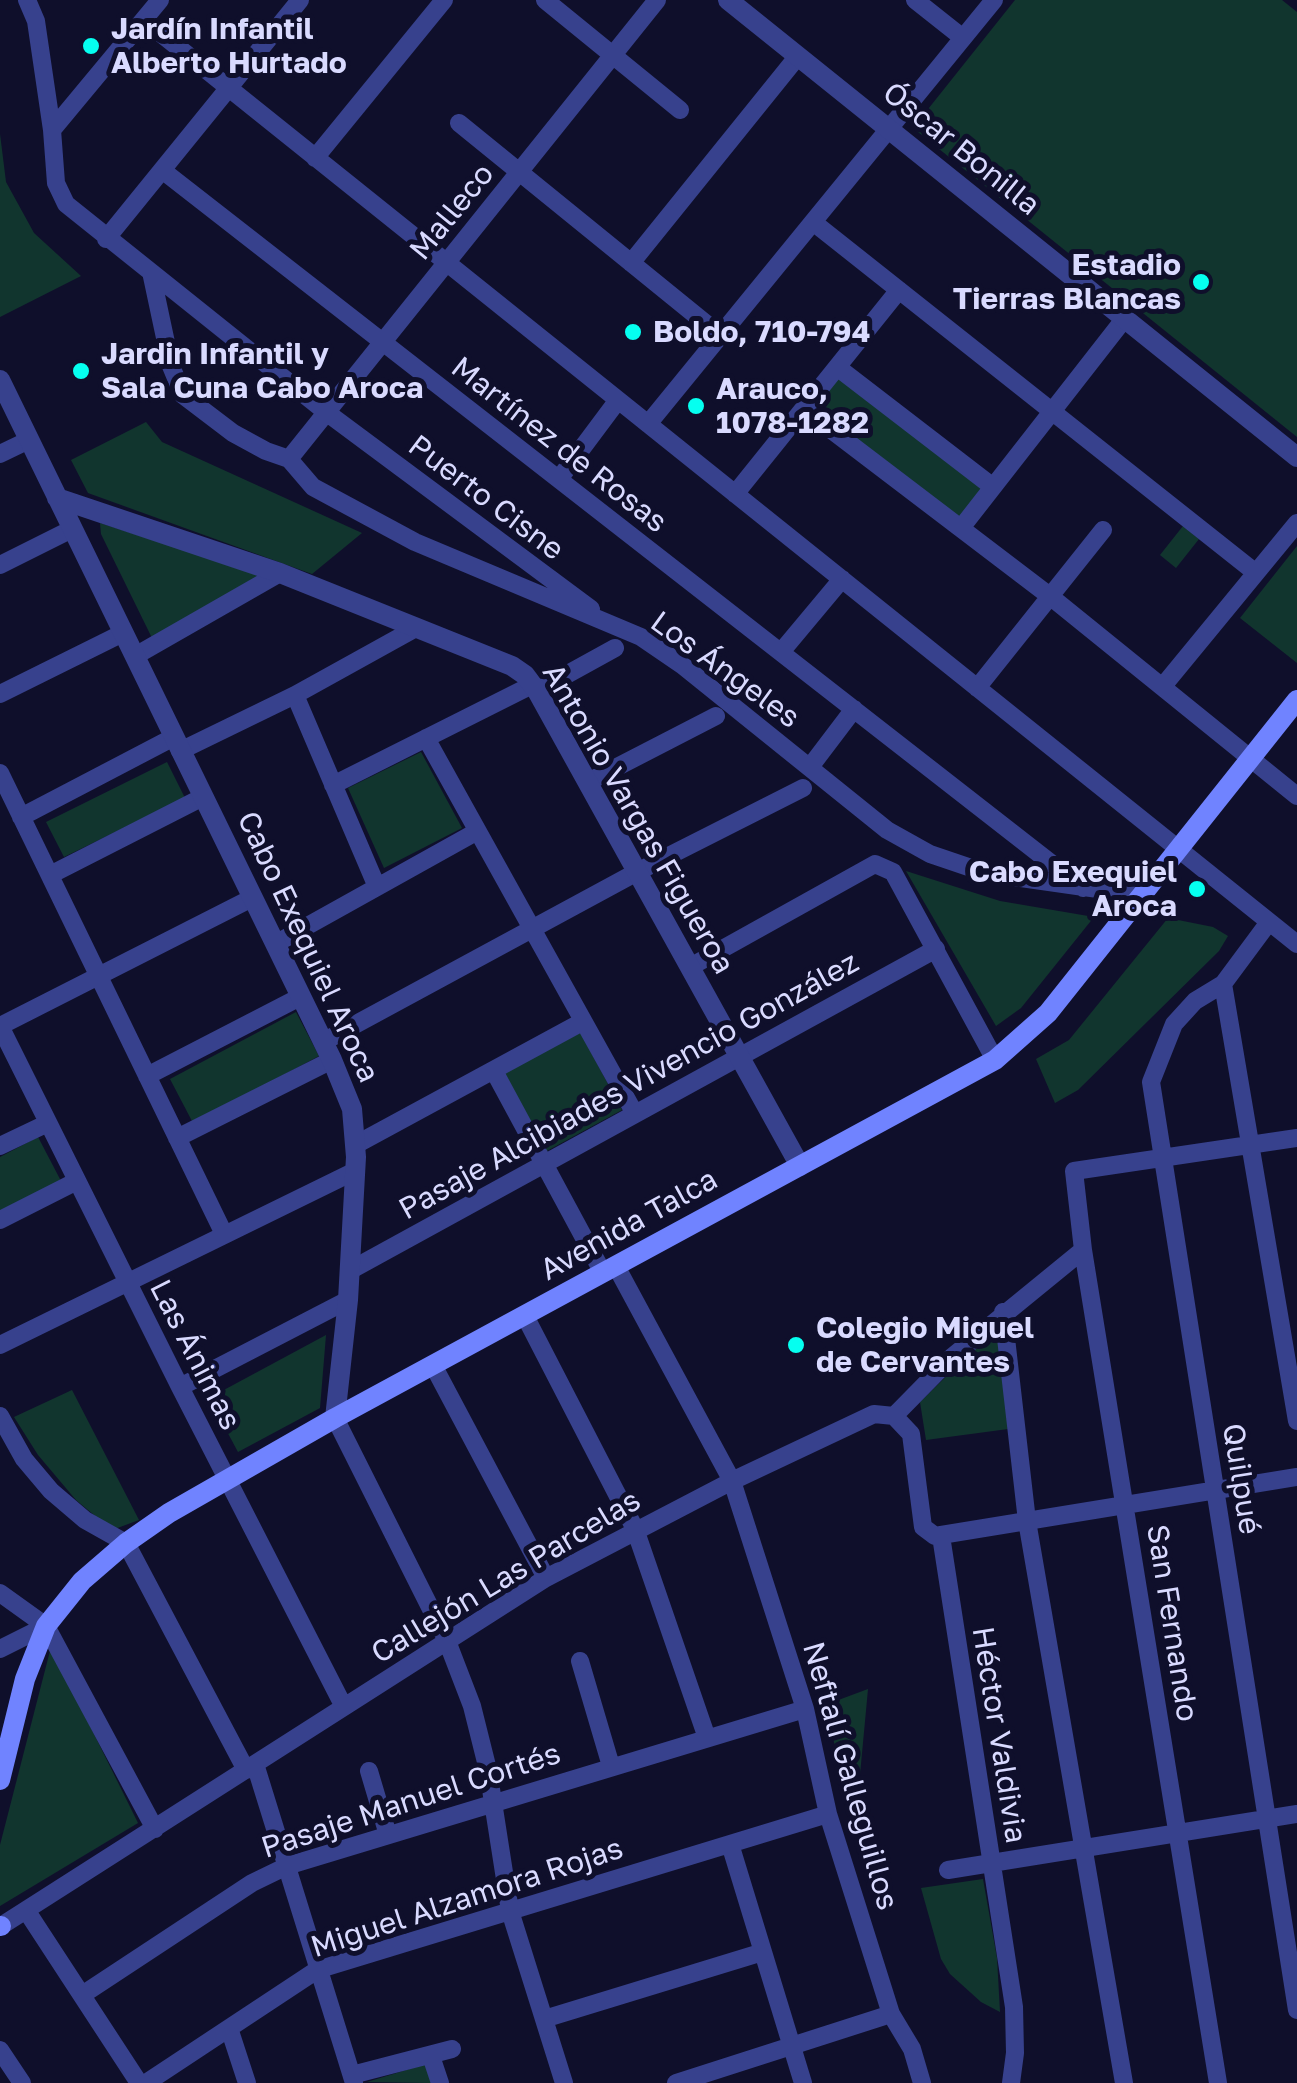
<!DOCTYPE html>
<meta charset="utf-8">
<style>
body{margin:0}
canvas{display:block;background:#0f0f2b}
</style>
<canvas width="1297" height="2083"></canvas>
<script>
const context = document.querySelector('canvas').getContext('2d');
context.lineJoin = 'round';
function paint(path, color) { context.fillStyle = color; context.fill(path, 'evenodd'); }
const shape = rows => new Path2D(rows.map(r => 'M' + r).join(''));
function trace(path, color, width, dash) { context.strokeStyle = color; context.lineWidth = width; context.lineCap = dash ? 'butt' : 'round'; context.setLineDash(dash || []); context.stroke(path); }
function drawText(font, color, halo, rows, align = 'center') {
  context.font = font + ' "Golos Text",sans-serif'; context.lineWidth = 10; context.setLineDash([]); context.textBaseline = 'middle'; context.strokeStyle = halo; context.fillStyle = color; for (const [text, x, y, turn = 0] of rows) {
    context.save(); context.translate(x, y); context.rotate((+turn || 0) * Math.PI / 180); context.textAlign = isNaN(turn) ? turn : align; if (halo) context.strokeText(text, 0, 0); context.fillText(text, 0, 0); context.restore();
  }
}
paint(shape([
 [1015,0,1282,0,1297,12,1297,437,913,128],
 [0,134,6,182,34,233,81,276,0,317],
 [839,375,985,489,959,524,813,409],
 [146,422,162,442,362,533,312,574,88,493,71,460],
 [100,523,264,576,152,638,101,534],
 [1183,526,1199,539,1176,568,1160,555],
 [1297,546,1297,663,1240,618],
 [421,752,462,828,384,868,348,788],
 [167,762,185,798,64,857,46,822],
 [906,871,1000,901,1094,917,1021,1008,996,1026],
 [1168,918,1213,927,1228,936,1219,951,1078,1090,1055,1103,1036,1059,1069,1040],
 [296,1012,319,1056,193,1123,170,1079],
 [580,1032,622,1110,545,1152,503,1074],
 [38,1137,61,1181,0,1213,0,1157],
 [997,1327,1008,1429,926,1440,920,1402],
 [326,1335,320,1408,238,1452,209,1398],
 [72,1390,139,1520,112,1530,76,1500,38,1455,14,1417],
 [51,1647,138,1823,0,1906,0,1845],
 [868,1689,855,1828,855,1829,825,1705],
 [983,1879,997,1958,1000,2012,981,2002,950,1974,941,1959,921,1888],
 [426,2064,432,2083,367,2082]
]), '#11352e');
trace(shape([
 [27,0,36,21,52,130,56,183,66,204,326,412,591,609],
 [545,0,680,110],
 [915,0,963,38],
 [144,20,1297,944],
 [459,123,720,335],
 [52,130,160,0],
 [315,158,444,0],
 [162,170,1083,888],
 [813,222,1256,573],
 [106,239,300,0],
 [631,263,798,56],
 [151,272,171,366,183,395,233,433,266,451,289,459],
 [837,367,993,487],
 [804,409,1051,597,1297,796],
 [648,424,994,0],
 [0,454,29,440],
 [289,459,313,487,415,542,641,637,682,665,887,830,930,854,986,873,1140,895],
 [289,459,657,0],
 [559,479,618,400],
 [735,494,899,290],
 [961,528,1125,318],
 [0,565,72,529],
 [781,652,842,579],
 [135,656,280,573],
 [1163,686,1297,523],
 [977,688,1103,530],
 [537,691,615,648],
 [0,694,123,633],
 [295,695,377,887],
 [426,738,635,1114],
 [180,751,295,695,416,628],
 [810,767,854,709],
 [0,773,224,1234],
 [588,782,716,716],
 [333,785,532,685],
 [21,817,174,737],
 [50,875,203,797],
 [1269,922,1223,984,1297,1421],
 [275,944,476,832],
 [690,967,875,864,893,872,995,1060],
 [1223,984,1195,1001,1174,1024,1151,1082,1297,2010],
 [0,1026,180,1387,344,1707],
 [0,1026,252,898],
 [323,1042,637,872,803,788],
 [494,1071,603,1273],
 [147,1076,300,997],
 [177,1138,332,1060],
 [357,1144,582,1022],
 [0,1146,48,1123],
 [0,1220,77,1181],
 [616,1266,732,1481,805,1709,828,1814,891,2014,912,2049,922,2083],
 [349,1271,936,949],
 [1003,1312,1027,1521,1124,2083],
 [525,1316,635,1529,707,1738],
 [0,1345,355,1171],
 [433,1365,546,1578],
 [180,1387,348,1300],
 [0,1416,24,1459,51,1491,85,1520,126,1543,246,1770],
 [894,1416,952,1357,1083,1250],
 [335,1418,447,1641,472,1706,488,1770,510,1911,564,2083],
 [941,1536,1014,2007,1015,2053,1011,2083],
 [0,1593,46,1626,155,1829],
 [0,1649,46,1626],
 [580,1661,611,1766],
 [255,1764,354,2083],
 [369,1771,388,1835],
 [730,1844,803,2083],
 [948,1870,1297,1814],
 [26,1910,139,2083],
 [1,1926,546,1578,732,1481,874,1414,894,1416,911,1434,923,1527,935,1536,1297,1477],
 [82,1995,252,1883,287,1866,805,1709],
 [544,2019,763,1952],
 [229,2028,247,2083],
 [0,2050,22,2083],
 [431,2056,440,2083],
 [352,2075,452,2049],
 [146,2083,317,1970,828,1814],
 [676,2083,891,2014],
 [1218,2083,1083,1250,1074,1171,1297,1138]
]), '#37418d', 18);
trace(shape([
 [728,0,1297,457],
 [0,380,332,1060,352,1109,356,1157,348,1300,335,1418],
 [57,498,280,573,512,666,525,675,537,691,800,1166]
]), '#37418d', 20);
trace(shape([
 [0,1780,25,1679,46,1626,82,1581,126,1543,169,1513,335,1418,995,1060,1048,1013,1297,700],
 [0,1926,1,1926]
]), '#7083ff', 20);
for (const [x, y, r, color] of [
 [91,46,10,"#05fff0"],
 [1201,282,10,"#05fff0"],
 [633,332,10,"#05fff0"],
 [81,371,10,"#05fff0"],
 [696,406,10,"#05fff0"],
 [1197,889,10,"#05fff0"],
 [796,1345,10,"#05fff0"]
]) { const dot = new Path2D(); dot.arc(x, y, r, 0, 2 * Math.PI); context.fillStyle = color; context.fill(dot); trace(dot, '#0f0f2b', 4); }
drawText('bold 30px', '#d9daff', '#0f0f2b', [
 ["Jardín Infantil",111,29],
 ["Alberto Hurtado",111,63],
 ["Estadio",1181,265,"right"],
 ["Tierras Blancas",1181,299,"right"],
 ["Boldo, 710-794",653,332],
 ["Jardin Infantil y",101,354],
 ["Sala Cuna Cabo Aroca",101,388],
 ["Arauco,",716,389],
 ["1078-1282",716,423],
 ["Cabo Exequiel",1177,872,"right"],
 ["Aroca",1177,906,"right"],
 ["Colegio Miguel",816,1328],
 ["de Cervantes",816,1362]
], 'left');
drawText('30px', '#d9daff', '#0f0f2b', [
 ["Óscar Bonilla",961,149,39],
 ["Malleco",452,212,-51],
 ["Martínez de Rosas",559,445,38],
 ["Puerto Cisne",486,498,37],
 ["Los Ángeles",725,670,36],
 ["Antonio Vargas Figueroa",638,819,60],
 ["Cabo Exequiel Aroca",308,947,65],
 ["Pasaje Alcibiades Vivencio González",629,1086,-29],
 ["Avenida Talca",629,1225,-29],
 ["Las Ánimas",195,1355,63],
 ["Quilpué",1241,1479,81],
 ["Callejón Las Parcelas",506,1577,-31],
 ["San Fernando",1172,1623,81],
 ["Héctor Valdivia",999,1735,81],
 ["Neftalí Galleguillos",850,1776,74],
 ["Pasaje Manuel Cortés",411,1801,-18],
 ["Miguel Alzamora Rojas",467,1898,-18]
]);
</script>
